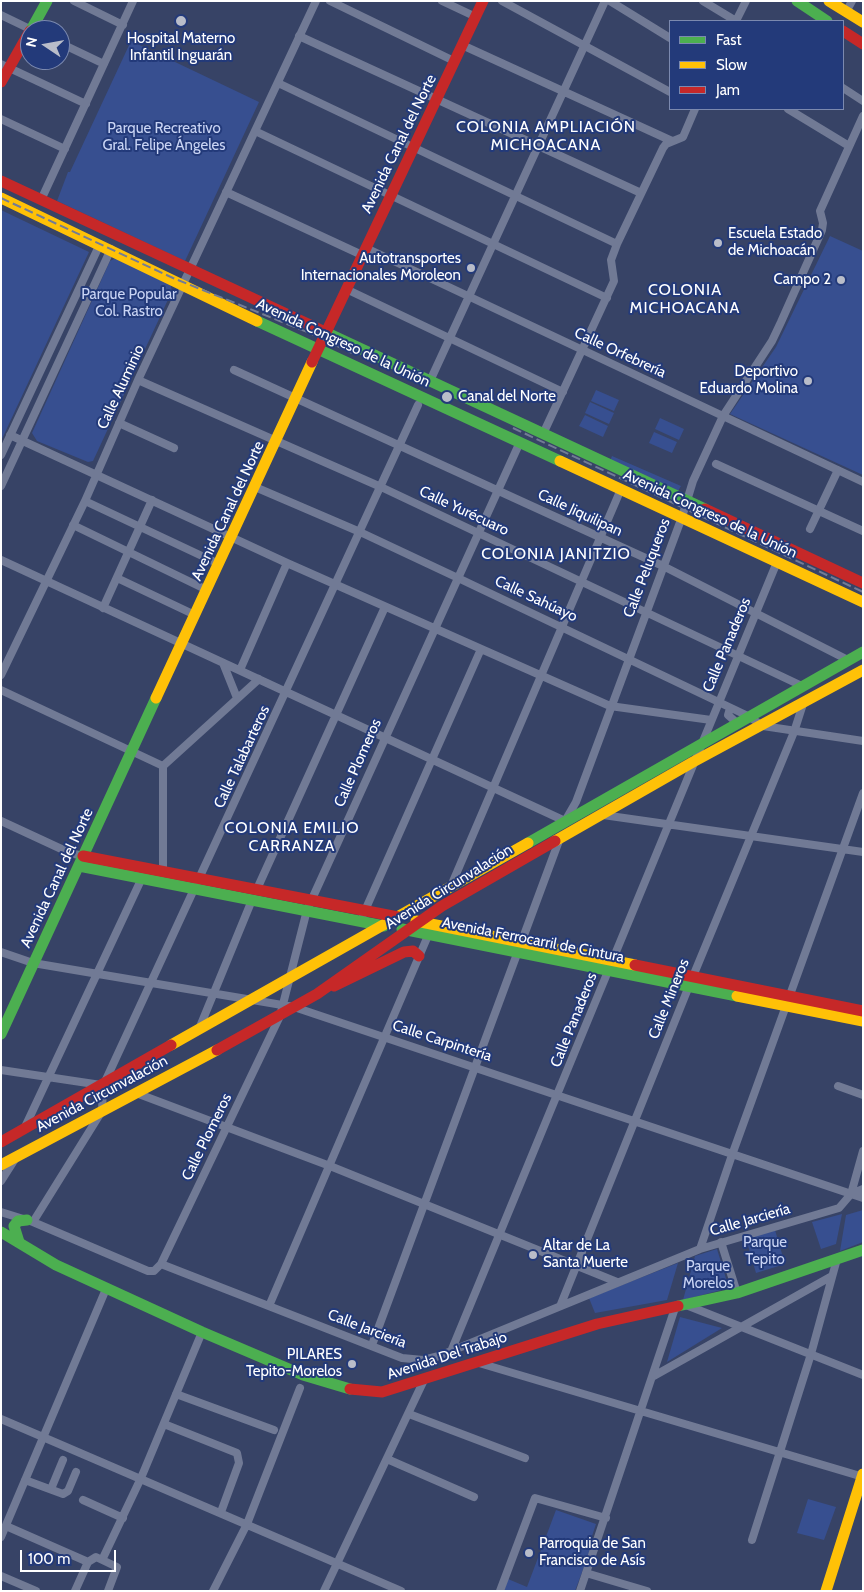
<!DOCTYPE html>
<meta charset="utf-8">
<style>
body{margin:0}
#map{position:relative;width:864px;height:1592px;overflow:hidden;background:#374366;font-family:Cabin,sans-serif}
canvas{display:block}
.frame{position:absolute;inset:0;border:2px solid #fff;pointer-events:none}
.legend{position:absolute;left:669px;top:20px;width:175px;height:90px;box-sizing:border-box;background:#233a7a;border:1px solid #7b89af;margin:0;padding:6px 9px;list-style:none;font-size:15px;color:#fff}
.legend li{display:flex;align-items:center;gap:10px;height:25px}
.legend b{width:25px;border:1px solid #7b89af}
.north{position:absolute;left:20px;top:20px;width:50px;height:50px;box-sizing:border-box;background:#233a7a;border:1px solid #7b89af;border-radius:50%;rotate:282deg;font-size:14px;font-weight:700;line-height:20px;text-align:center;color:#fff}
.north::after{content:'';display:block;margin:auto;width:18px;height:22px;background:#b9bdc9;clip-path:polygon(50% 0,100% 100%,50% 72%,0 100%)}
.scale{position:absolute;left:20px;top:1550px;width:96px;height:22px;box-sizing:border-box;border:2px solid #fff;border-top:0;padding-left:6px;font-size:15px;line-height:18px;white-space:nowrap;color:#fff;-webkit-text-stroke:4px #233a7a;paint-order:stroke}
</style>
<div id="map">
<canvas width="864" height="1592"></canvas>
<div class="frame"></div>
<ul class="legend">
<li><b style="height:6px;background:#4caf50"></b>Fast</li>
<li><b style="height:6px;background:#ffc107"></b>Slow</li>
<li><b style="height:6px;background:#c62828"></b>Jam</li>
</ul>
<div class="north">N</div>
<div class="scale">100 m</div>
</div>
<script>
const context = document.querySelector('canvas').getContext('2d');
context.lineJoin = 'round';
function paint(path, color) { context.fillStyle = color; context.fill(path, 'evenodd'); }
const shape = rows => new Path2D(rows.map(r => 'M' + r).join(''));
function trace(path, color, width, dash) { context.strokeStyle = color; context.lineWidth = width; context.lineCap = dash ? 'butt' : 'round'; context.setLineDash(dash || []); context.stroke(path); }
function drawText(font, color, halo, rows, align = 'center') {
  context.font = font + ' Cabin,sans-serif'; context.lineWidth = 4; context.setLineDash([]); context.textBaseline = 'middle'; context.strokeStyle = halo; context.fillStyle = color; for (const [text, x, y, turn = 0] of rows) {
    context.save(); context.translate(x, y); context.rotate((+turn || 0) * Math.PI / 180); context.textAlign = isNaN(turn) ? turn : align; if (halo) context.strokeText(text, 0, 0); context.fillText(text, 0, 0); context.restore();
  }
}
paint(shape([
 [131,41,259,102,185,261,57,201,68,172,70,172],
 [1,210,89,252,1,441],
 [830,236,863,251,863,475,730,414,776,347],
 [116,258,170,282,172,291,93,461,88,462,37,441,32,433,110,261],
 [596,390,619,400,614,411,591,401],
 [590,402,614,413,609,424,585,413],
 [585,415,608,426,603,437,579,426],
 [660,418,684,429,679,440,655,429],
 [654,432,677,442,672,453,649,443],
 [612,456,681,486,678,491,610,461],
 [863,1210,863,1242,840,1251,846,1215],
 [842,1214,836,1244,821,1249,812,1222],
 [775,1230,785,1264,756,1273,746,1239],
 [717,1249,729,1288,683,1300,695,1256],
 [678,1263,667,1300,595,1313,589,1298],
 [680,1317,722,1328,667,1362],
 [808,1499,836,1507,824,1540,797,1533],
 [556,1510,596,1524,591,1539,594,1540,575,1591,504,1591,508,1579,527,1587]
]), '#374f90');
trace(shape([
 [74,1,123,25],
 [330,1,454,61],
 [442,1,476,17],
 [502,1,670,92],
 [610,1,670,38],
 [703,1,736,21],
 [846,12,852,1],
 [1,15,32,30],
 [736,21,746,1],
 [299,36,641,193],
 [60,43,104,64],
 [462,45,672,141],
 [1,64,86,104],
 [278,83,617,244],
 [843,88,863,101],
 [788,109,849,146],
 [1,119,65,149],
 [255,131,607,298],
 [226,192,362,255],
 [41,200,133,1],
 [366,248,863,482],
 [346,289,563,392],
 [234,370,663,566,848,660],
 [138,380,381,487,802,686],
 [430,381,605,1],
 [119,423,174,448],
 [543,434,614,281,611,260,617,244,663,148,666,144,683,137,695,109],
 [10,435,287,563,610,706,711,720],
 [1,455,100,244],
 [716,464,863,531],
 [1,486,111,249],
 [255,487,360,532,458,578,748,716,763,726,863,741],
 [85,501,219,564],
 [73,525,207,590],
 [810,529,838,470],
 [1,560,565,821,576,802,682,517,693,481,723,416,772,341,781,322,822,230,823,223,820,211,863,116],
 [117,578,195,615],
 [103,608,152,500],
 [223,663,237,698],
 [240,670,287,563],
 [1,675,85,501,138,380,316,1],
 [1,690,163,766],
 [730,708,728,715,737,723],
 [603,815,863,852],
 [1,821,70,853,83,856],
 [163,872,163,766,259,679],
 [451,886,621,489],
 [257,889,385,607],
 [363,915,481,649],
 [1,952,33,963,294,1007,863,1198],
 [199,1029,252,900],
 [1,1070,101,1085],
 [838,1086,863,1095],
 [136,1093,330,1166,617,1282],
 [25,1127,141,880],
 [1,1181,15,1159],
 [851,1194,863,1151],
 [1,1212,33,1222,148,1271,154,1271,161,1264,280,1016,307,910,520,442],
 [33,1222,102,1111,103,1086,418,405],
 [721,1242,737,1293],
 [700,1249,732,1155,863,793],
 [161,1264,402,1358,423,1360,439,1356,700,1249,839,1208,851,1194,863,1189],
 [561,1304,689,986,794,732,803,704],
 [686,1305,863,1375],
 [269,1306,430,931],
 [372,1345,560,838],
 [452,1349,777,562],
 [479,1363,863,1477],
 [652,1377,832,1276],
 [176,1394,274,1430],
 [409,1414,525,1458],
 [1,1419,401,1591],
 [164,1424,237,1453,239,1463,221,1512],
 [387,1459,474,1497],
 [25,1480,63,1494,68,1491,76,1472],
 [51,1489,63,1460],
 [83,1500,123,1518],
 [6,1526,88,1562],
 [1,1537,106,1289],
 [752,1540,811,1354,837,1259],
 [103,1558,141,1478,202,1332],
 [586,1573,647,1591],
 [1,1576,36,1591],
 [75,1591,88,1562,96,1557,117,1567,108,1591],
 [213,1591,247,1524,300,1388],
 [324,1591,424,1380],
 [500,1591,535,1498,606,1518],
 [580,1591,675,1308]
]), '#717a95', 8);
trace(shape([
 [797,1,827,21],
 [31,30,47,1],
 [257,321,560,461],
 [325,332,705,509],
 [528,843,863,652],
 [79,866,384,926],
 [402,929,737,996],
 [1,1034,156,698],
 [1,1232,56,1265,202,1332,303,1375,350,1389],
 [19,1242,14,1226,18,1221,27,1220],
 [678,1306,737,1293,863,1250]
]), '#4caf50', 11);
trace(shape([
 [829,1,863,22],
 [1,198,257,321],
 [560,461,863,602],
 [156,698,312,362],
 [555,841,693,762,863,670],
 [416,921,635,965],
 [737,996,863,1021],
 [171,1045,528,843],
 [1,1165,217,1050],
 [826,1591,863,1474]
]), '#ffc107', 11);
trace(shape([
 [843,31,863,44],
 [1,82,30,31],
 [1,181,325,332],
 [312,362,483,1],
 [705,509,863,583],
 [83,856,398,917],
 [635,965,863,1011],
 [334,986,404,952,413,951,419,956],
 [217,1050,317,994,442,906,555,841],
 [1,1142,171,1045],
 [350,1389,382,1392,597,1324,678,1306]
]), '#c62828', 11);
trace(shape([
 [1,198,173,278,312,334,352,353],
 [513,428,863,592]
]), '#737c95', 2, [9, 4]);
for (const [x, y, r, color] of [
 [181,21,6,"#b9bdc9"],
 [718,243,5,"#b9bdc9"],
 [471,268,5,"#b9bdc9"],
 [841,280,5,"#b9bdc9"],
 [808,381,5,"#b9bdc9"],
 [447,397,6,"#b9bdc9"],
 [533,1255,5,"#b9bdc9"],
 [352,1364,5,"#b9bdc9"],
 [529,1553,5,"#b9bdc9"]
]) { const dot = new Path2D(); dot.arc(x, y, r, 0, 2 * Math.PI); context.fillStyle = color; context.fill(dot); trace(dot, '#233a7a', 2); }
drawText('15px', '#fff', '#233a7a', [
 ["Hospital Materno",181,39,"center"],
 ["Infantil Inguarán",181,56,"center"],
 ["Escuela Estado",728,234],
 ["de Michoacán",728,251],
 ["Autotransportes",461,259,"right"],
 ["Internacionales Moroleon",461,276,"right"],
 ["Campo 2",831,280,"right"],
 ["Deportivo",798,372,"right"],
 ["Eduardo Molina",798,389,"right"],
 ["Canal del Norte",458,397],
 ["Altar de La",543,1246],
 ["Santa Muerte",543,1263],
 ["PILARES",342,1355,"right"],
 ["Tepito-Morelos",342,1372,"right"],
 ["Parroquia de San",539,1544],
 ["Francisco de Asís",539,1561]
], 'left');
drawText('15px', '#c9d4f4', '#233a7a', [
 ["Parque Recreativo",164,129],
 ["Gral. Felipe Ángeles",164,146],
 ["Parque Popular",129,295],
 ["Col. Rastro",129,312],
 ["Parque",765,1243],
 ["Tepito",765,1260],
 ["Parque",708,1267],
 ["Morelos",708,1284]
]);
drawText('15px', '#fff', '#233a7a', [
 ["Avenida Canal del Norte",399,144,-64],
 ["Avenida Congreso de la Unión",343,343,25],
 ["Calle Orfebrería",620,353,25],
 ["Calle Aluminio",121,387,-65],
 ["Avenida Canal del Norte",228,511,-65],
 ["Calle Yurécuaro",464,511,25],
 ["Calle Jiquilipan",580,513,25],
 ["Avenida Congreso de la Unión",710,514,25],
 ["Calle Peluqueros",647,568,-69],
 ["Calle Sahúayo",536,599,25],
 ["Calle Panaderos",727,645,-67],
 ["Calle Talabarteros",242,757,-65],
 ["Calle Plomeros",358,763,-66],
 ["Avenida Canal del Norte",57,878,-65],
 ["Avenida Circunvalación",449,887,-32],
 ["Avenida Ferrocarril de Cintura",533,940,11],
 ["Calle Mineros",669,999,-68],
 ["Calle Panaderos",574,1020,-68],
 ["Calle Carpintería",442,1041,18],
 ["Avenida Circunvalación",102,1094,-28],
 ["Calle Plomeros",207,1137,-64],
 ["Calle Jarciería",750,1220,-16],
 ["Calle Jarciería",367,1329,21],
 ["Avenida Del Trabajo",447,1356,-18]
]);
context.letterSpacing = '1px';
drawText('16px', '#fff', '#233a7a', [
 ["COLONIA AMPLIACIÓN",546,127],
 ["MICHOACANA",546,145],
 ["COLONIA",685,290],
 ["MICHOACANA",685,308],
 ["COLONIA JANITZIO",556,554],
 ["COLONIA EMILIO",292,828],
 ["CARRANZA",292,846]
]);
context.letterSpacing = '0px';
</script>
